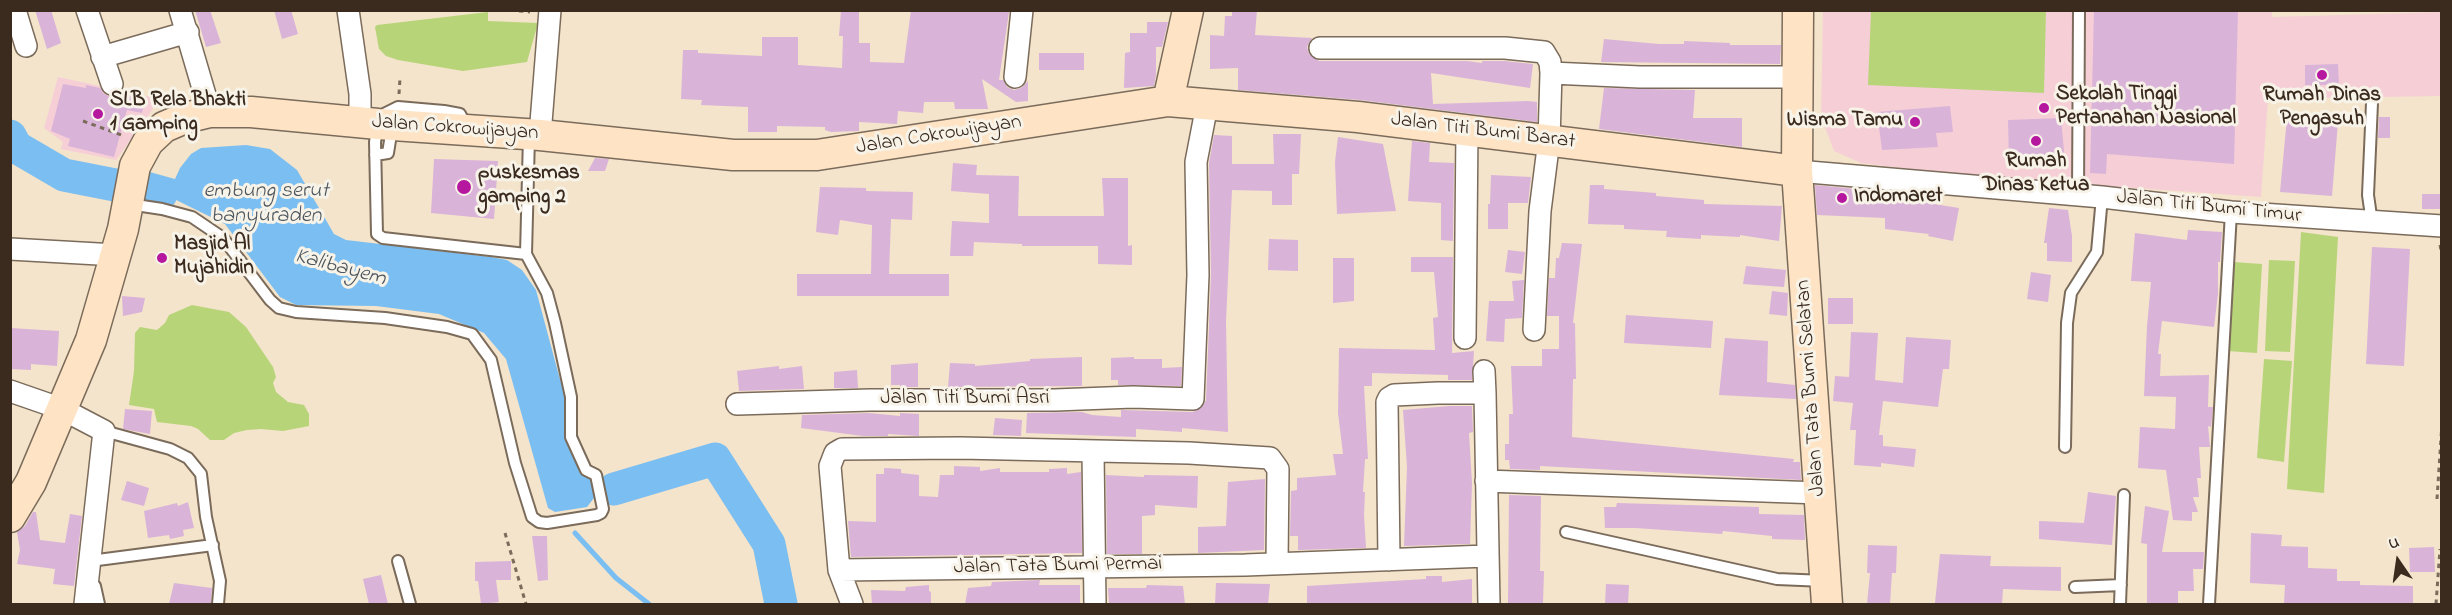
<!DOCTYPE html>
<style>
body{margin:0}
#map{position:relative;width:2452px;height:615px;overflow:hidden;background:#f3e4cb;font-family:"Indie Flower",sans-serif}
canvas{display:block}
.frame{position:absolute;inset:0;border:12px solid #3b2a1e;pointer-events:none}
.north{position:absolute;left:2368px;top:531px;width:60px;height:60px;-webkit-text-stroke:4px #f7f3e8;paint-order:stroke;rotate:347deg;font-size:16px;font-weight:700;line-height:24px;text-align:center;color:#3b2a1e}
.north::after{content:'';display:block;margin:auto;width:21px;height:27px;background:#3b2a1e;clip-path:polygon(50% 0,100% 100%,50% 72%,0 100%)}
</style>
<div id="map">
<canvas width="2452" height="615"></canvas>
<div class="frame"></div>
<div class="north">U</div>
</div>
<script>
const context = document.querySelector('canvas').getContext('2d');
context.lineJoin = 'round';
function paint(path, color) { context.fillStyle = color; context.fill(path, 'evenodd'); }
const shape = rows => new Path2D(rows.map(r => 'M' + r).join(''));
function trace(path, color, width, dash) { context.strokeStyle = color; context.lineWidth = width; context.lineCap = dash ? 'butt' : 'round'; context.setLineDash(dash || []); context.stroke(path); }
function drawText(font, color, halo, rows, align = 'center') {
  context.font = font + ' "Indie Flower",sans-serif'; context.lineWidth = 6; context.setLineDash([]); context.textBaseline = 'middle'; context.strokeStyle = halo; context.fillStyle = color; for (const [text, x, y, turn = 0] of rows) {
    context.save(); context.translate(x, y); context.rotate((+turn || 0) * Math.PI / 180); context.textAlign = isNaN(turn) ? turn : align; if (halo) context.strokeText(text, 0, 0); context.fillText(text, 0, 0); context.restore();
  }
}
paint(shape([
 [2272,10,2272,17,2441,12,2441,96,2268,99,2261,197,1966,176,1861,163,1834,151,1821,117,1823,11],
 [58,77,160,99,116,160,61,149,63,142,44,128]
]), '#f6cfd6');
paint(shape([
 [1871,11,2046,11,2044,93,1868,85],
 [488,12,488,21,538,23,527,62,463,71,398,60,386,56,379,49,375,27,377,25],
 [2301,232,2338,237,2324,493,2287,489],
 [2269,260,2295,261,2290,352,2265,351],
 [2233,262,2262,264,2257,353,2227,351],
 [192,305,229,312,246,327,273,367,276,377,273,383,276,392,288,402,304,405,309,414,309,426,283,431,261,429,247,430,234,433,224,440,210,440,198,429,191,426,157,422,154,409,129,405,134,371,135,333,140,327,157,330,165,323,169,315],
 [2264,359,2292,361,2284,462,2257,458]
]), '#b8d479');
paint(shape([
 [246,145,270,149,297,170,334,234,346,240,491,257,507,260,522,270,536,290,559,376,597,494,587,507,555,512,548,508,506,359,484,333,439,314,376,306,296,305,280,297,225,224,170,197,144,196,146,171,175,179,180,168,191,154,201,148]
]), '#7bbef1');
trace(shape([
 [575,533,616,578,649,604]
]), '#7bbef1', 5);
trace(shape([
 [10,136,16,147,64,175,161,194],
 [614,489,715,459,769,544,781,604]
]), '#7bbef1', 33);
paint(shape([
 [35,10,51,10,61,43,47,49],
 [195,10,210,10,221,43,206,47],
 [274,10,291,10,298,34,282,39],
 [841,10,859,10,859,43,870,43,870,62,904,63,911,10,1009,12,999,80,1003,80,1007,87,1014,90,1021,88,1028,81,1028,101,1016,102,982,79,988,109,955,109,954,102,924,102,923,113,898,111,897,124,859,122,859,131,831,132,825,130,825,127,777,126,777,132,748,132,748,107,701,105,702,100,681,99,683,50,698,50,698,53,762,56,762,37,798,37,798,65,842,68,843,36,839,36],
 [1232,10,1257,10,1255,35,1312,38,1307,47,1309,54,1319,61,1467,61,1482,63,1482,61,1504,61,1533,64,1530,88,1431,73,1433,104,1528,101,1537,102,1537,122,1360,100,1238,90,1238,68,1210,69,1210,35,1224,36,1225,16,1232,16],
 [2094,10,2238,10,2234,164,2107,154,2106,174,2090,173],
 [1147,22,1168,22,1162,47,1156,47,1156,75,1154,86,1124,88,1125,53,1130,52,1130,33,1147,33],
 [1604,39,1659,44,1684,44,1684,41,1730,43,1730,45,1781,45,1780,64,1601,62],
 [1039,53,1084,53,1084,70,1039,70],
 [2338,64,2339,85,2305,85,2305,65],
 [63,84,86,88,86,85,100,88,104,94,110,97,121,93,145,99,142,113,127,110,114,157,68,146,70,139,51,131],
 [1604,88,1695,90,1693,118,1742,118,1742,147,1599,129],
 [1950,106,1953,132,1936,133,1938,147,1882,150,1877,112],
 [2379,117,2390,117,2390,138,2378,138],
 [2061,118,2065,162,2009,162,2008,120],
 [2287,118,2338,122,2332,196,2280,192],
 [1273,134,1301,134,1299,174,1292,174,1292,205,1272,205,1272,191,1232,190,1226,321,1228,432,1182,428,1182,432,1136,429,1136,437,1026,433,1027,413,1082,412,1092,415,1121,417,1121,410,1193,412,1203,406,1206,400,1211,275,1209,163,1214,135,1232,136,1232,164,1274,164],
 [1338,137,1383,144,1396,211,1337,214,1335,162],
 [1412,141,1430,143,1429,162,1454,163,1453,241,1441,240,1441,203,1408,201],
 [595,158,609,159,605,171,588,171],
 [434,159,498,161,494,219,431,213],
 [953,163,977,165,976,175,1019,176,1018,216,1104,216,1102,178,1128,178,1128,246,1132,245,1132,265,1098,264,1098,246,1022,246,1022,244,974,242,973,256,950,256,952,221,989,223,989,194,951,191],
 [1491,175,1531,177,1528,203,1508,203,1508,229,1488,229,1488,204,1490,204],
 [1590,185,1604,185,1604,189,1656,193,1656,196,1704,200,1704,204,1782,206,1779,241,1740,235,1740,237,1701,235,1701,239,1666,237,1667,231,1624,229,1624,225,1588,224],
 [1815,185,1878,191,1878,195,1959,208,1953,241,1928,236,1929,234,1885,229,1885,218,1817,215],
 [820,187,866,188,866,191,913,192,912,220,891,219,889,274,949,274,949,296,797,296,797,274,871,274,872,225,840,220,838,235,816,232],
 [2422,194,2442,194,2442,209,2422,209],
 [2049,208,2068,210,2072,236,2072,262,2047,261,2047,243,2044,243],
 [2188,230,2222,232,2220,262,2218,262,2218,294,2214,327,2162,321,2158,354,2161,354,2160,376,2209,375,2208,407,2213,407,2211,427,2208,426,2210,447,2199,447,2201,478,2197,478,2199,497,2193,497,2198,512,2192,512,2192,521,2173,520,2166,470,2138,468,2140,427,2175,429,2176,397,2144,396,2147,326,2151,282,2131,281,2135,233,2187,240],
 [1269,239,1298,240,1298,271,1268,270],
 [1562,243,1582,244,1573,323,1575,323,1576,379,1573,379,1572,437,1794,459,1793,462,1800,462,1801,480,1540,466,1540,470,1510,469,1509,460,1505,460,1505,444,1509,444,1509,414,1513,414,1511,366,1542,366,1542,349,1559,349,1559,316,1547,316,1549,278,1555,278,1556,258,1559,258],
 [2372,247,2410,249,2404,366,2366,364],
 [1508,250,1525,252,1522,274,1505,272],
 [1411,257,1453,257,1452,353,1474,351,1472,380,1448,380,1448,375,1372,373,1372,386,1364,386,1368,459,1365,459,1363,492,1365,492,1364,515,1366,548,1298,550,1298,536,1290,536,1291,491,1297,490,1297,478,1336,475,1333,454,1343,454,1338,413,1339,348,1435,350,1433,318,1438,317,1434,272,1411,272],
 [1333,258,1354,258,1354,301,1333,303],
 [1746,266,1786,270,1784,287,1743,284],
 [2031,272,2051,275,2048,302,2027,299],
 [1524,280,1522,318,1505,319,1504,342,1486,341,1489,301,1514,301,1512,281],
 [1772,291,1788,293,1787,316,1769,314],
 [122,296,145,298,142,312,123,316],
 [1828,298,1853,298,1853,324,1828,324],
 [1626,315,1713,321,1711,348,1624,343],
 [10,328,59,331,57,366,31,364,31,370,10,369],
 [1851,332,1878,333,1875,380,1903,383,1906,337,1951,340,1949,369,1943,369,1938,407,1883,401,1879,435,1883,435,1883,446,1916,449,1914,467,1881,463,1881,467,1854,465,1856,430,1850,430,1853,403,1833,401,1835,376,1849,377],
 [1725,338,1768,341,1767,382,1795,385,1796,399,1719,395],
 [1082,357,1082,386,948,387,950,363,975,364,975,366,1030,361,1030,359],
 [1134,357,1134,359,1162,359,1162,368,1182,367,1181,386,1118,385,1118,380,1111,380,1111,358],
 [918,363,918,387,900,387,900,385,891,385,891,365],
 [779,366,779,369,802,366,804,389,739,391,737,371],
 [857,370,858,388,834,388,834,372],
 [1449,406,1472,406,1473,432,1469,433,1472,483,1470,544,1404,546,1407,467,1403,410],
 [125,409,152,411,150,434,123,429],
 [869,413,900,416,900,413,919,414,919,436,888,434,888,436,863,436,801,428,802,415],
 [995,418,1022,420,1021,436,993,435],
 [954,466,980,467,980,471,1000,468,1000,472,1049,472,1049,469,1067,468,1067,474,1081,472,1082,553,851,557,848,521,876,522,876,474,884,474,884,468,901,469,901,473,919,475,919,496,938,497,940,475,954,475],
 [1106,475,1144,477,1144,475,1198,476,1197,508,1155,505,1155,515,1142,516,1142,554,1107,554],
 [1265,479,1264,550,1198,553,1198,527,1226,526,1228,482],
 [127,481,149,488,144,506,121,500],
 [2088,492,2116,496,2112,545,2039,539,2039,521,2084,523],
 [1509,495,1541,496,1540,571,1544,571,1543,604,1508,604],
 [188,502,194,528,183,530,184,536,170,539,169,535,148,538,144,511,177,503,178,506],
 [1617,503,1759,507,1759,514,1804,515,1805,540,1772,539,1772,536,1723,531,1722,534,1635,528,1605,528,1604,507,1616,507],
 [2145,506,2169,511,2162,552,2204,552,2203,569,2193,569,2194,591,2178,591,2178,604,2147,604,2147,544,2141,543],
 [33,512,36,512,40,540,65,543,70,514,82,516,74,586,53,584,55,569,17,564,20,550,17,532,25,526],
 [2251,533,2282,535,2281,546,2308,547,2308,568,2337,569,2337,581,2360,581,2360,585,2413,586,2413,604,2284,604,2285,585,2250,583],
 [532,536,547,536,548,580,538,581],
 [1868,545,1897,546,1896,573,1892,573,1890,604,1867,604,1870,573,1867,573],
 [2434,547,2435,572,2410,572,2409,548],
 [1940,554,1991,556,1990,566,2061,567,2061,591,2003,589,2002,604,1935,603],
 [511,561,511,580,496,580,499,602,481,604,478,581,475,581,475,562],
 [381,575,388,604,369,604,363,579],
 [1426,576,1442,576,1442,582,1472,579,1472,604,1307,604,1307,586,1426,579],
 [1040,580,1039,585,1080,585,1080,604,965,604,968,588,991,586,992,582],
 [174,583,212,588,211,604,169,604],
 [1216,583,1270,584,1268,604,1215,604],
 [1606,584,1629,585,1628,604,1605,604],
 [929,585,929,591,931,592,931,604,872,604,871,590,905,591,906,587],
 [1147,585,1183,586,1185,604,1109,604,1108,588,1146,588]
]), '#dab3d9');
const lane = shape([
 [2372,103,2368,195,2372,223],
 [466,126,460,114,444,111,398,107,384,114,378,124,375,142,377,234,383,238,526,254],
 [375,155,388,153,392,128],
 [2078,195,2079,10],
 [129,204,162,209,192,217,223,238,270,300,279,308,296,312,385,318,447,327,472,334,491,360,515,463,532,517,539,522,547,523,597,515,601,513,603,509,596,475,586,470,571,437,571,397,555,323,547,293,526,254,529,136],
 [104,431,170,449,188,458,201,474,206,517,220,581,218,604],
 [2065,447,2067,323,2071,293,2097,252,2102,197],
 [1566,532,1777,579,1825,581],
 [90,561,213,545],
 [398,561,410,604],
 [88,584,95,586,99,604],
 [2075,587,2121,585],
 [2120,604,2124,495],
 [2209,604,2231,212]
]);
const street = shape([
 [15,10,26,46],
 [87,10,112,84],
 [180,10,210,112],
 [348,10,360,94,360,122],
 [1320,48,1505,48,1544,52,1550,62,1551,73,1549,140,1540,211,1534,330],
 [102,57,188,32],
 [1551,73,1640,77,1797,77],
 [1015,77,1022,10],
 [540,135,550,10],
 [1797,171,2102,197,2231,212,2442,226],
 [10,249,116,255],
 [1465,338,1467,129],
 [1484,371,1485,393],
 [10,391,62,409,104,431,85,604],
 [737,404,870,400,1055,400,1133,397,1193,399,1198,275,1196,162,1207,105],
 [1093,452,1095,604],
 [1486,481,1819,493],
 [1389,560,1387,402,1389,398,1394,395,1438,393,1485,393,1489,604],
 [839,570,1245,565,1487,556],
 [852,604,839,570,830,466,835,453,842,449,960,448,1189,453,1270,458,1278,469,1277,563]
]);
const secondary = shape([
 [1798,10,1797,171,1827,604],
 [1168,101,1188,10],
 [10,517,31,482,91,340,123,229,135,166,148,142,164,127,185,118,210,112,251,112,378,124,540,135,733,155,817,155,1168,101,1358,117,1797,171]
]);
trace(lane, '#7b6b5b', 14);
trace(street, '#7b6b5b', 24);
trace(secondary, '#7b6b5b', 33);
trace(shape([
 [510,10,530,12],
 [399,94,400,78],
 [83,121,124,136],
 [2440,245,2442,255],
 [2437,499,2442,423],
 [505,533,526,604],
 [2436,604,2440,549]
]), '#7b6b5b', 3, [4.5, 4.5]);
trace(lane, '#fff', 10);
trace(street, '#fff', 21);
trace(secondary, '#fee4c5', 30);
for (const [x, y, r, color] of [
 [2322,75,6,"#b5179e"],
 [2044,108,6,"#b5179e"],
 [98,114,6,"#b5179e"],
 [1915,122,6,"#b5179e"],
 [2036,141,6,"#b5179e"],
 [464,187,8,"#b5179e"],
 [1842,198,6,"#b5179e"],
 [162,258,6,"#b5179e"]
]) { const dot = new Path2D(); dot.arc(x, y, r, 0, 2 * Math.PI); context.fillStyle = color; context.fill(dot); trace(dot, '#f7f3e8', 2); }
drawText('bold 21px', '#3b2a1e', '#f7f3e8', [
 ["Sekolah Tinggi",2056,96],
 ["Pertanahan Nasional",2056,120],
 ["Rumah Dinas",2322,97,"center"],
 ["Pengasuh",2322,121,"center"],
 ["SLB Rela Bhakti",110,102],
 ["1 Gamping",110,126],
 ["Wisma Tamu",1903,122,"right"],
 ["Rumah",2036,163,"center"],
 ["Dinas Ketua",2036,187,"center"],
 ["puskesmas",478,175],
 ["gamping 2",478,199],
 ["Indomaret",1854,198],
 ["Masjid Al",174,246],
 ["Mujahidin",174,270]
], 'left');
drawText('21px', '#3b2a1e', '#f7f3e8', [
 ["Jalan Cokrowijayan",455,129,4],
 ["Jalan Titi Bumi Barat",1483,132,7],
 ["Jalan Cokrowijayan",939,136,-9],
 ["Jalan Titi Bumi Timur",2209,208,6],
 ["Jalan Tata Bumi Selatan",1812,388,-94],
 ["Jalan Titi Bumi Asri",965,400],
 ["Jalan Tata Bumi Permai",1058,567,-1]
]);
drawText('italic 22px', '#4e565d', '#f7f3e8', [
 ["embung serut",266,192],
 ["banyuraden",266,217],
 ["Kalibayem",340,269,15]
]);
</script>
